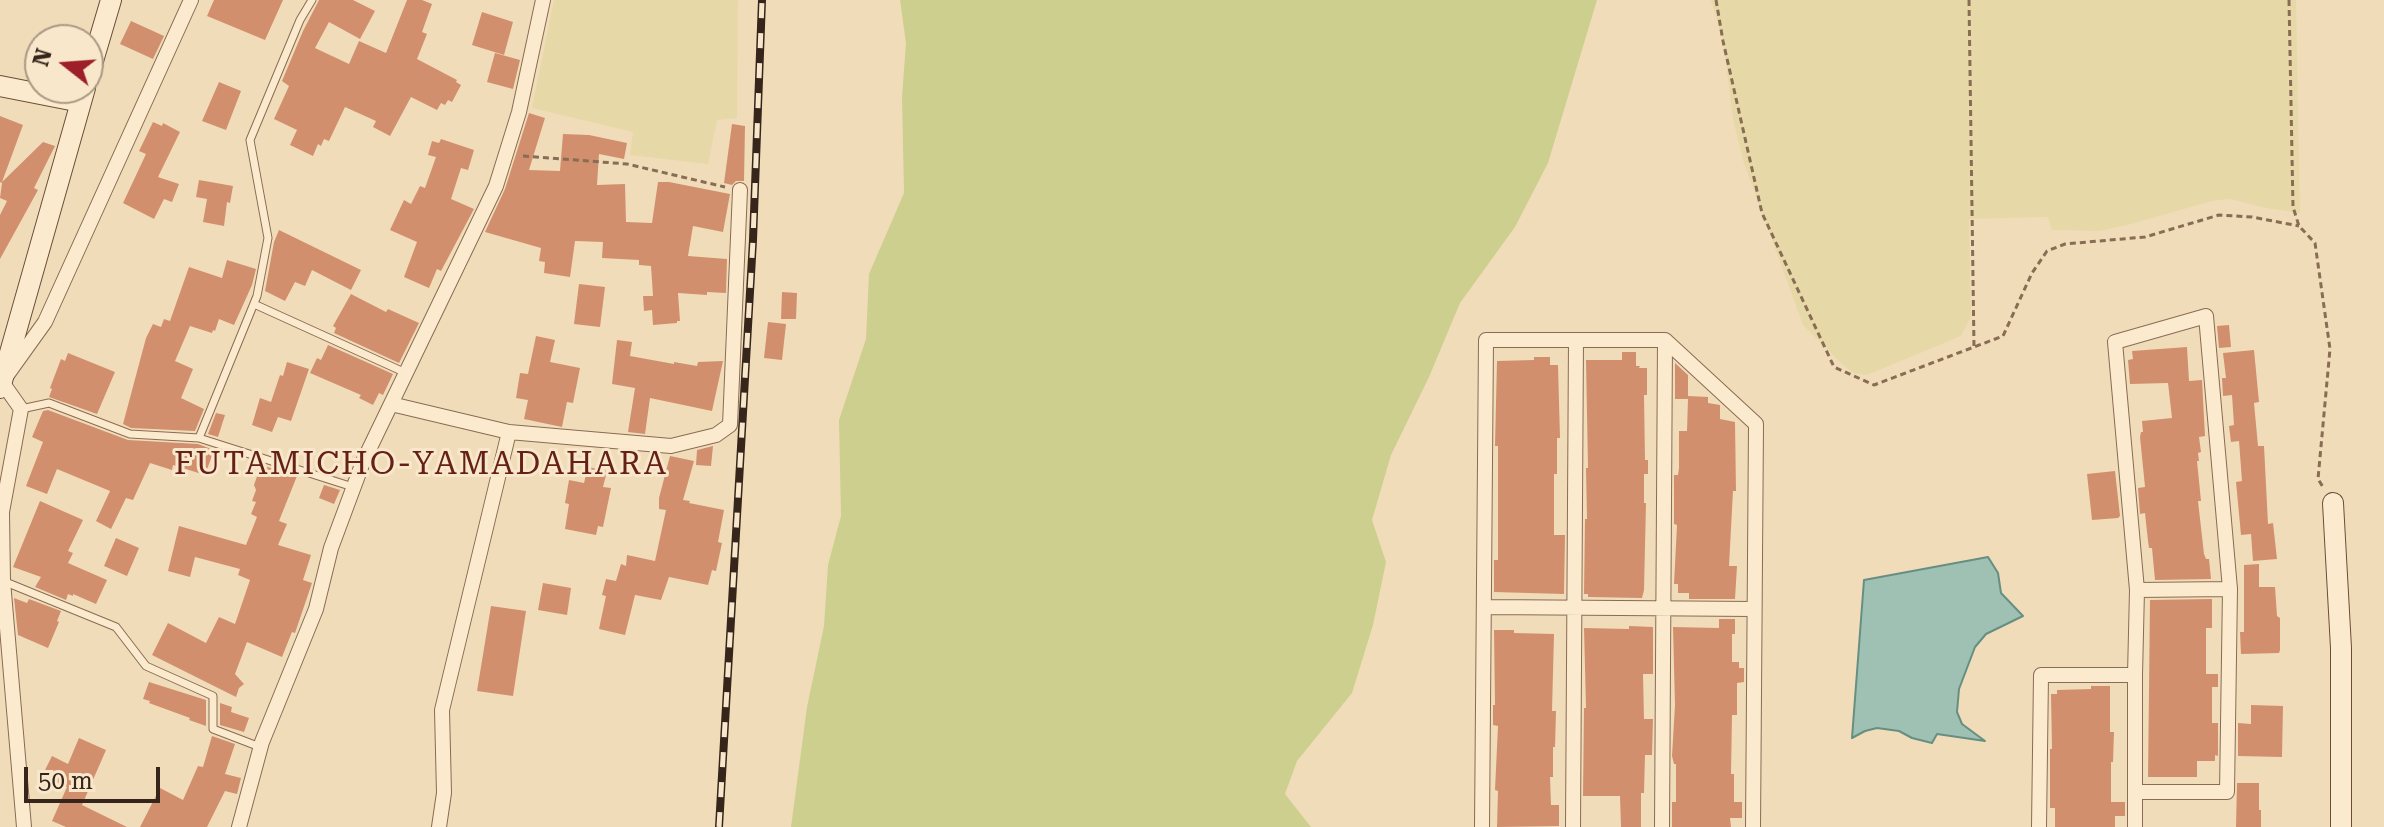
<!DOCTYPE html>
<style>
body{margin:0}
#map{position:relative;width:2384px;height:827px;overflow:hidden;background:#f1dcba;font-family:"Roboto Serif",serif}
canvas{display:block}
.north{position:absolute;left:24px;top:24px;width:80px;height:80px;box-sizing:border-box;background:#f8e7ca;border:2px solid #aa9984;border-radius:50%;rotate:287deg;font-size:22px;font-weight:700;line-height:32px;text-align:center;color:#36251a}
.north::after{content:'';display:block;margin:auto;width:28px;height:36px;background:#9c1f2a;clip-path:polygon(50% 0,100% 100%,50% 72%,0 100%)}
.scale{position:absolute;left:24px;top:767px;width:136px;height:36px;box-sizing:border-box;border:4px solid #36251a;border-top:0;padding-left:10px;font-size:24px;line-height:28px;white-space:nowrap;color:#36251a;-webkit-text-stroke:6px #f8e7ca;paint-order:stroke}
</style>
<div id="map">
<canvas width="2384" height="827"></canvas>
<div class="north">N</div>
<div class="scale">50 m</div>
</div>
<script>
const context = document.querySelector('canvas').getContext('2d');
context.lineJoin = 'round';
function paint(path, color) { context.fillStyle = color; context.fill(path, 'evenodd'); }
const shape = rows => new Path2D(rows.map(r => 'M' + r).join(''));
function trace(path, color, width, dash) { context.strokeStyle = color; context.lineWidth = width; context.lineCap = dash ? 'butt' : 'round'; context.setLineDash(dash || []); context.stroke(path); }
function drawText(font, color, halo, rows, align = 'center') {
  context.font = font + ' "Roboto Serif",serif'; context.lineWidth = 6; context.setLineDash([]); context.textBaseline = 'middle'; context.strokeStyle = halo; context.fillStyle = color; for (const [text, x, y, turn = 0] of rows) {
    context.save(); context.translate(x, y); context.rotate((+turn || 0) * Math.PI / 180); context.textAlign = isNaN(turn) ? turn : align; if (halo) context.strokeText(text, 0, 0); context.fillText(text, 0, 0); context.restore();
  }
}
paint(shape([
 [554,0,738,0,737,118,717,120,708,164,630,155,633,132,532,108],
 [1711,0,2296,0,2300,213,2266,208,2230,199,2212,201,2131,224,2100,231,2052,230,2048,217,1969,219,1971,317,1961,336,1867,375,1853,373,1843,365,1803,325,1744,163,1733,119,1723,41]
]), '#e7d8a7');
paint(shape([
 [900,0,1597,0,1548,163,1515,227,1460,303,1429,377,1391,455,1372,520,1386,562,1373,625,1352,693,1297,761,1285,794,1311,827,791,827,807,707,824,626,828,565,841,516,839,420,866,339,869,274,904,193,902,97,906,43]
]), '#cccf8e');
const water = shape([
 [1988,557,1998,573,2001,593,2023,616,1986,634,1975,647,1959,689,1957,712,1962,724,1985,741,1937,734,1932,743,1912,738,1899,731,1877,728,1865,731,1852,738,1864,580,1988,557]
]);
paint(water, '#9fc1b4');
trace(water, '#668f82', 2);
paint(shape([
 [214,0,283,0,265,40,207,16],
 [319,0,353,0,375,11,360,39,329,22,315,48,349,64,359,41,386,53,407,0,422,0,432,4,422,32,427,34,417,59,457,80,456,82,461,85,452,102,448,100,445,105,441,103,437,110,411,97,390,136,373,127,376,121,345,107,329,141,324,139,321,146,318,144,313,156,290,145,297,130,274,119,289,86,282,81,303,31],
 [482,12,513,22,504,55,472,45],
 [131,21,164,36,153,59,120,44],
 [495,53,520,60,513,89,487,82],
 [219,82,241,91,226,130,202,121],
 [529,113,545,118,529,170,560,171,563,134,589,135,627,143,624,159,599,154,597,185,625,184,626,222,652,223,658,182,669,182,730,194,723,232,693,226,688,256,727,259,726,293,707,292,707,295,678,293,680,321,677,321,677,323,653,325,652,310,644,311,643,296,653,296,651,266,639,265,639,260,602,258,603,242,575,241,570,277,544,273,545,262,539,261,541,248,485,232,505,189],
 [0,116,23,125,2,182,43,142,55,146,34,188,38,190,0,259,0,215,7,201,0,198,2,183,0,182],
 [153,122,162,126,163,123,180,132,158,177,179,184,172,202,164,199,154,219,123,203,146,154,139,151],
 [732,124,745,126,744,181,736,181,732,185,724,183],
 [441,139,474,150,468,170,461,168,451,199,474,209,441,271,437,269,429,288,404,277,417,242,390,230,404,200,411,204,420,186,425,188,436,157,428,155,432,141,439,143],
 [199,180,233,186,230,203,227,202,224,226,203,222,207,199,196,197],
 [279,230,361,270,351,290,312,270,305,286,295,282,285,301,265,291,274,242],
 [227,260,256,269,252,285,234,325,219,319,215,331,213,330,212,333,190,326,175,361,193,369,181,398,204,409,195,431,131,428,123,424,146,338,153,324,161,327,164,319,170,321,189,267,222,278],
 [579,284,605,287,600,327,574,324],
 [782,292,797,293,796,319,781,319],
 [351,294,386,312,388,309,419,323,399,363,334,333,336,328,333,326],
 [768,322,786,324,782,360,764,358],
 [2229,325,2231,347,2219,348,2217,326],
 [536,336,555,340,550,362,580,368,573,403,567,402,562,427,524,419,528,400,516,398,520,373,528,374],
 [617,340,632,342,630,356,674,364,674,362,697,366,698,362,723,361,712,411,650,398,645,434,628,432,635,388,612,384],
 [328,345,393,374,383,395,379,393,373,405,359,398,361,395,310,373,317,358,321,360],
 [2187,347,2189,381,2202,380,2205,436,2199,437,2201,452,2198,453,2199,461,2197,461,2201,501,2198,501,2204,554,2206,559,2209,559,2211,579,2155,580,2152,548,2149,548,2148,541,2145,513,2140,514,2138,488,2145,487,2140,437,2141,432,2143,432,2142,421,2172,418,2168,383,2130,384,2128,360,2133,359,2132,351],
 [2254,350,2259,402,2254,403,2258,446,2264,446,2268,524,2273,523,2277,559,2253,561,2251,534,2241,535,2236,482,2242,481,2239,441,2231,442,2229,426,2234,425,2232,395,2223,396,2222,378,2226,378,2223,353],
 [1622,352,1636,352,1636,366,1640,366,1639,368,1647,368,1647,395,1644,395,1645,460,1648,460,1648,474,1644,474,1644,503,1646,503,1644,590,1642,598,1588,597,1588,594,1584,594,1585,519,1587,519,1586,468,1588,468,1586,360,1622,360],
 [68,353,115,372,97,414,49,397,52,389,50,388,61,359,65,361],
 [1534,357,1550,357,1550,365,1558,365,1560,438,1557,438,1557,474,1554,474,1554,535,1565,535,1564,594,1494,592,1494,560,1498,560,1498,446,1495,446,1497,361,1534,360],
 [287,362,309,369,291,421,278,417,272,432,252,425,260,398,271,402,280,375,283,376],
 [1675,363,1688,375,1688,396,1708,397,1708,403,1720,405,1720,419,1735,422,1736,491,1733,491,1729,566,1737,566,1735,599,1689,599,1689,593,1678,593,1678,584,1674,584,1677,525,1674,524,1674,475,1678,475,1679,468,1679,431,1687,431,1688,399,1675,399],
 [48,410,128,440,198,444,214,450,205,475,173,465,172,470,150,463,133,500,126,498,111,529,96,521,110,491,57,469,47,494,26,486,43,442,32,437,43,411],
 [216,413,225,415,218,437,208,434],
 [713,446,711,466,696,465,697,450],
 [670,456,694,461,683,500,690,501,689,503,724,510,718,542,722,543,716,571,712,570,708,585,669,577,661,600,635,595,625,635,599,629,606,596,602,595,606,579,616,581,621,564,626,566,627,555,655,561,666,510,659,509,659,498],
 [261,465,297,476,279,521,287,524,278,545,311,555,303,580,312,583,295,633,292,632,282,657,247,642,235,674,244,684,239,688,236,697,152,655,168,623,206,643,219,617,235,624,250,580,238,575,240,569,195,557,190,577,168,571,179,526,246,545,257,517,251,514,256,502,252,501,256,490,254,485],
 [588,467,607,471,603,487,611,488,603,527,598,526,596,535,565,529,569,504,565,503,569,480,584,483],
 [2115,471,2120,516,2118,518,2092,520,2087,474],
 [324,485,340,490,334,504,319,498],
 [40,501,83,520,68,551,73,553,68,563,107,580,96,604,73,594,73,596,68,594,66,600,35,587,41,577,13,567],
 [116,538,139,548,127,576,104,566],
 [2259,564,2259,587,2275,587,2277,616,2280,618,2280,650,2279,653,2241,654,2240,632,2244,632,2244,565],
 [543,583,571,588,567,615,538,610],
 [14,598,27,603,29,599,61,611,57,621,59,622,48,648,18,635],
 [2212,599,2212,628,2206,628,2206,674,2218,674,2218,687,2212,687,2212,723,2218,723,2218,756,2215,755,2215,761,2197,761,2197,777,2148,777,2150,600],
 [491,606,526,611,513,696,477,691],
 [1719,619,1735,619,1735,634,1732,634,1732,662,1739,662,1739,668,1744,668,1744,682,1737,683,1737,715,1732,715,1731,774,1734,774,1734,802,1742,802,1742,818,1730,818,1731,827,1672,827,1672,802,1676,802,1676,764,1674,764,1672,756,1675,705,1673,627,1719,628],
 [1629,626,1653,627,1653,674,1643,674,1644,719,1653,719,1652,755,1645,755,1644,793,1641,793,1641,827,1621,827,1620,796,1583,796,1584,708,1586,708,1584,628,1629,629],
 [1494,630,1514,630,1514,633,1554,634,1552,711,1556,711,1555,747,1553,747,1553,777,1550,777,1551,805,1559,805,1559,826,1497,827,1498,791,1495,790,1498,726,1493,725,1493,705,1495,705],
 [149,682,206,700,206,726,189,720,190,718,149,703,150,701,143,699],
 [2091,686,2110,686,2110,732,2114,732,2113,762,2111,762,2111,802,2125,802,2125,816,2115,816,2115,827,2055,827,2055,808,2050,808,2050,749,2052,749,2051,694,2057,694,2057,690,2091,689],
 [220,703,232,707,231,712,249,718,244,732,220,725],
 [2251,705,2283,706,2282,757,2238,756,2238,723,2251,724],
 [212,736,235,744,225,774,241,778,237,794,225,791,207,827,140,827,160,788,183,800,198,766,203,767],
 [79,738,106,750,82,805,127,827,66,827,52,821,67,787,42,776,52,756,68,764],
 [2237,783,2259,783,2259,810,2261,810,2261,827,2236,827]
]), '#d28f6d');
const lane = shape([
 [254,304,406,373],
 [21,409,49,403,130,434,199,438,353,487],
 [199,438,257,296,268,238,250,140,300,20,312,0],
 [3,581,116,627,146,666,213,696,213,729,260,747]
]);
const street = shape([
 [391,404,509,432,671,446,716,435,730,425,740,190],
 [2137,590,2230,589],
 [1485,607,1754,609],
 [24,827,3,581,2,512,21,409,2,382,45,322,191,0],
 [239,827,262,742,316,609,331,548,363,462,496,186,519,112,543,0],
 [439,827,444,793,442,710,509,432],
 [1482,827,1486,340,1665,340,1756,424,1753,827],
 [1573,827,1576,340],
 [1662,827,1665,340],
 [2039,827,2041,675,2135,675],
 [2135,827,2135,675,2137,590,2115,342,2206,316,2230,589,2227,792,2135,792]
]);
const secondary = shape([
 [88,78,111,0],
 [0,86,81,102],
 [0,388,85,88],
 [2333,503,2341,648,2341,827]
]);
trace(lane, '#886c54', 9);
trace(street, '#886c54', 16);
trace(secondary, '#6a4d37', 22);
trace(shape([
 [1716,0,1723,41,1762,213,1834,367,1874,385,2003,336,2032,273,2047,251,2065,244,2145,237,2219,215,2252,217,2299,226],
 [1969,0,1974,347],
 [2289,0,2293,207,2299,226,2315,243,2330,349,2318,479,2323,487],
 [523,156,627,164,725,187]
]), '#886c54', 3, [6, 4]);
trace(lane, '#fbeace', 7);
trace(street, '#fbeace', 14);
trace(secondary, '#fbeace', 20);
const rail = shape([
 [719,827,753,240,762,0]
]);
trace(rail, '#36251a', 8);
trace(rail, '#f8e7ca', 5, [15]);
context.letterSpacing = '2px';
drawText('32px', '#662116', '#f8e7ca', [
 ["FUTAMICHO-YAMADAHARA",421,465]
]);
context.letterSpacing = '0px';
</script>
